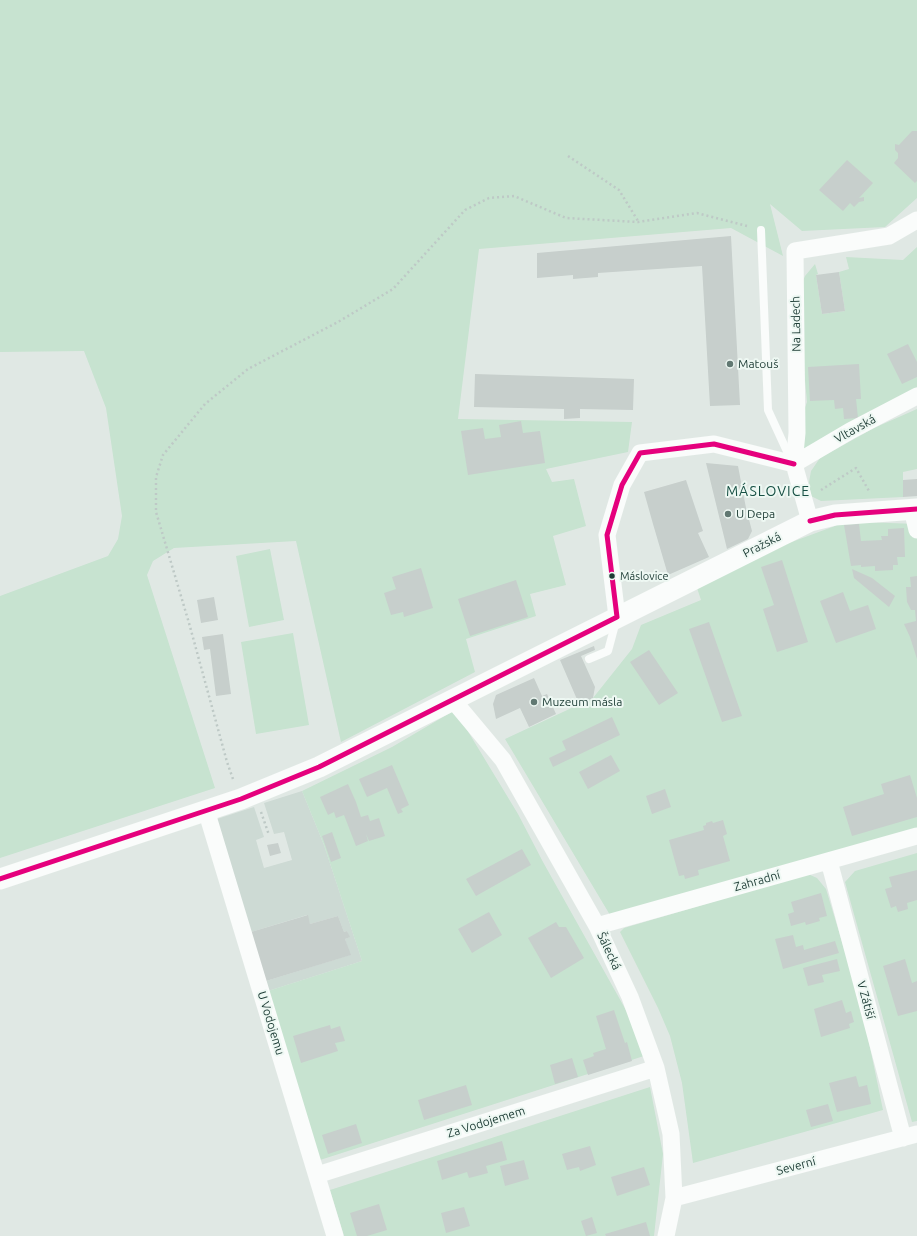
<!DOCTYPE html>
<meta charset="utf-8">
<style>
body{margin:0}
canvas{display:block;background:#e0e8e4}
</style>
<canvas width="917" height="1236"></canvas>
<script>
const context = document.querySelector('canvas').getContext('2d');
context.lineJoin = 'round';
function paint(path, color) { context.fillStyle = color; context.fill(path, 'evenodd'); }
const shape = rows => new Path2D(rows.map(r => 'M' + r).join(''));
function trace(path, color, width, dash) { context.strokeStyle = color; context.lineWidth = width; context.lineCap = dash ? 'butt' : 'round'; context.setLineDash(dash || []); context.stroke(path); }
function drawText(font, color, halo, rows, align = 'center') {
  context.font = font + ' Ubuntu,sans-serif'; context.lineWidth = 4; context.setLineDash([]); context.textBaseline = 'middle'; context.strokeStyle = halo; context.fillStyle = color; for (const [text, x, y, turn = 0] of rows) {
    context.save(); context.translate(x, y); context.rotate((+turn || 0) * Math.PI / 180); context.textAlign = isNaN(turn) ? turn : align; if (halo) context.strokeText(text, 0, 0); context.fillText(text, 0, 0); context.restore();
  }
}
paint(shape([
 [302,791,324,845,362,961,268,991,266,981,350,955,345,939,349,937,347,931,344,932,338,916,310,924,307,915,251,932,217,819,254,807,264,837,256,840,264,868,292,860,284,832,274,834,264,803]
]), '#cddad4');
paint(shape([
 [0,0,917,0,917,198,885,227,802,231,770,204,783,256,731,228,479,249,458,419,632,422,628,452,546,469,552,482,574,479,586,526,553,536,566,585,530,594,536,616,466,639,475,672,341,742,296,541,174,548,153,561,147,575,215,788,0,858,0,596,108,556,118,539,122,516,106,408,84,351,0,352],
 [917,247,917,387,802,450,801,419,807,402,804,369,802,283,805,276,815,264,818,274,816,275,822,314,845,311,839,272,849,269,846,257,903,260],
 [917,409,917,469,903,472,903,497,821,501,811,496,809,482,811,471,820,458,874,428],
 [862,522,917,524,917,828,610,915,505,739,593,698,632,649,641,625,701,600,697,588,781,546,843,523],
 [270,549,284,620,249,627,236,556],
 [293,633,309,725,256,734,241,642],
 [455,710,518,814,543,862,627,1012,644,1056,320,1160,268,991,362,961,324,845,302,791,392,747],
 [917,853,917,1121,912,1122,845,882,855,871],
 [808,874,817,878,826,889,846,955,867,1033,883,1110,693,1163,682,1083,670,1036,658,1008,620,932,624,928],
 [650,1087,663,1154,654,1236,344,1236,330,1190]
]), '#c7e3d0');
paint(shape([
 [912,131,917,131,917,181,915,183,894,163,898,158,898,153,895,150,895,144,899,145],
 [847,160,873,183,859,198,864,197,864,201,859,202,854,207,850,203,843,211,819,190],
 [731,236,740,405,710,406,702,266,598,273,598,277,573,279,573,275,537,278,537,253],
 [839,272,845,311,822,314,816,275],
 [908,344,917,362,917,377,902,384,887,354],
 [859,364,861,399,856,399,858,418,844,419,843,408,835,409,834,400,810,401,808,367],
 [475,374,634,379,633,410,580,409,580,418,564,419,564,409,474,407],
 [521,421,523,433,540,431,545,463,468,475,461,431,483,428,485,439,501,437,499,425],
 [706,463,738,466,746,508,752,531,748,539,727,549],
 [917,479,917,496,903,497,903,480],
 [686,480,703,531,698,533,709,557,668,575,653,524,644,492],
 [859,524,861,541,882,540,881,536,888,536,888,529,904,528,905,557,897,557,898,565,893,565,893,570,875,571,875,566,861,567,861,565,851,566,844,525],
 [782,560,808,642,777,652,763,609,774,605,761,567],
 [421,568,433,608,404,617,403,612,391,615,384,593,396,589,392,577],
 [852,569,872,578,895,596,889,607,854,578],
 [917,576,917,659,910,637,904,624,916,621,915,610,911,610,907,602,906,587,911,587,910,577],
 [516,580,528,617,470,636,458,599],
 [843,592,850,611,868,605,876,629,836,643,820,601],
 [214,597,218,620,201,623,197,600],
 [709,622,742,716,722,722,689,629],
 [223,634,231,694,216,696,210,649,204,650,202,637],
 [594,646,595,650,581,656,595,687,593,698,579,704,560,660],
 [649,650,678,693,659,705,630,662],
 [534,678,542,696,547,694,556,714,529,727,520,708,496,719,493,704,496,695],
 [612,717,620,735,553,767,549,758,566,750,562,741],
 [611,755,620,771,588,789,579,772],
 [392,765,409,805,401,809,403,812,398,814,387,788,367,797,359,779],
 [910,775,917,798,917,817,852,836,843,807,884,794,881,784],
 [348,784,356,802,361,817,368,815,370,821,379,818,385,836,369,841,366,834,368,841,356,846,344,815,336,818,334,812,328,815,320,797],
 [665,789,671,807,652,814,646,796],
 [723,820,727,834,723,836,730,861,698,870,699,875,685,879,684,875,679,876,669,840,704,830,703,826,706,825,706,823,712,821,713,823],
 [332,832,341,858,331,862,322,836],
 [278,843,281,853,270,856,267,845],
 [522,849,531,865,476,896,466,879],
 [917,870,917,900,907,903,908,909,898,912,896,906,891,908,885,889,892,887,889,877],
 [821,893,827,916,819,918,820,921,806,925,805,922,791,926,788,914,794,912,791,902],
 [489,912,502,935,472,953,458,929],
 [308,915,310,924,338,916,344,932,347,931,350,937,345,939,351,955,266,981,251,932],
 [556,922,559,927,566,927,584,958,551,978,528,938],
 [793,935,796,947,803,945,804,950,835,941,839,953,783,969,775,939],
 [837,959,840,971,822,975,824,982,808,986,803,968],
 [905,959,912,983,917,981,917,1011,898,1016,883,966],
 [842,1000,846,1013,851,1011,854,1022,849,1024,850,1028,821,1037,814,1009],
 [614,1010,625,1043,627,1042,632,1061,588,1075,583,1060,594,1056,593,1053,606,1049,596,1016],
 [330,1025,331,1029,340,1026,345,1041,335,1043,338,1051,301,1063,293,1036],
 [572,1058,578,1077,555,1084,550,1065],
 [856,1076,859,1087,867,1085,871,1104,837,1112,829,1083],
 [466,1085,472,1105,424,1120,418,1100],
 [828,1104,833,1121,811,1127,806,1110],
 [356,1124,362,1143,328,1154,322,1135],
 [502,1141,507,1160,486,1166,488,1173,477,1176,469,1178,467,1172,442,1180,437,1161],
 [590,1146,596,1165,580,1171,579,1167,567,1170,562,1154],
 [524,1160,529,1179,505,1186,500,1166],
 [644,1167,650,1185,617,1196,611,1177],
 [379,1204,387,1230,367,1236,357,1236,350,1213],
 [464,1207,470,1226,446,1233,441,1213],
 [592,1217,597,1233,586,1236,581,1221],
 [646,1222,650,1236,606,1236,605,1234]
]), '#c7cfcc');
trace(shape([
 [568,156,619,190,638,221],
 [821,490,856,468,869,491],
 [233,779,227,762,189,623,156,512,156,477,163,455,205,404,248,369,338,322,393,289,465,210,489,198,514,196,566,218,638,222,697,213,747,226],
 [261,812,269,835]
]), '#bec9c6', 2.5, [2, 3]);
trace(shape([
 [761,230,768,410,791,460],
 [589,659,608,651,616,621]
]), '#fafcfb', 8);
trace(shape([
 [794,464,850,431,917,396],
 [912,509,917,530],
 [810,521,794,464,797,433,795,251,889,236,917,220],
 [617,617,607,535,622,485,640,453,714,444,794,464],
 [452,699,503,760,597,926,630,997,656,1068,671,1134,674,1198,666,1236],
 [206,810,335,1236],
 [829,861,903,1138],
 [597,926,917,836],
 [317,1175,656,1068],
 [674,1198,917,1134]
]), '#fafcfb', 17);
trace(shape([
 [0,879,241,799,319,767,810,521,835,515,917,509]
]), '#fafcfb', 21);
trace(shape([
 [810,521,835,515,917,509],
 [617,617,607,535,622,485,640,453,714,444,794,464],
 [0,879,241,799,319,767,617,617]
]), '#e5007d', 5);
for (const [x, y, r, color] of [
 [730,364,4,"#617872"],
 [728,514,4,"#617872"],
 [612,576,3.5,"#1d3c35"],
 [534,702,4,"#617872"]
]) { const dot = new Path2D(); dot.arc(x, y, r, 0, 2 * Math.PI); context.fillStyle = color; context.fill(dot); trace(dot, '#eef8f3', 1.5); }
drawText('11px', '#1d3c35', '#eef8f3', [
 ["Máslovice",620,576]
], 'left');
drawText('12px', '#1d3c35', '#eef8f3', [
 ["Na Ladech",796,324,-91],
 ["Vltavská",855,429,-29],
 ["Pražská",762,545,-27],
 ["Zahradní",757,881,-16],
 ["Šálecká",609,951,65],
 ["V Zátiší",866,1000,75],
 ["U Vodojemu",271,1023,73],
 ["Za Vodojemem",486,1122,-17],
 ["Severní",796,1166,-15]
]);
drawText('12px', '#1d3c35', '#eef8f3', [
 ["Matouš",738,364],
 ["U Depa",736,514],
 ["Muzeum másla",542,702]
], 'left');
context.letterSpacing = '1px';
drawText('14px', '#175044', '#eef8f3', [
 ["MÁSLOVICE",768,491]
]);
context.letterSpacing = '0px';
</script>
